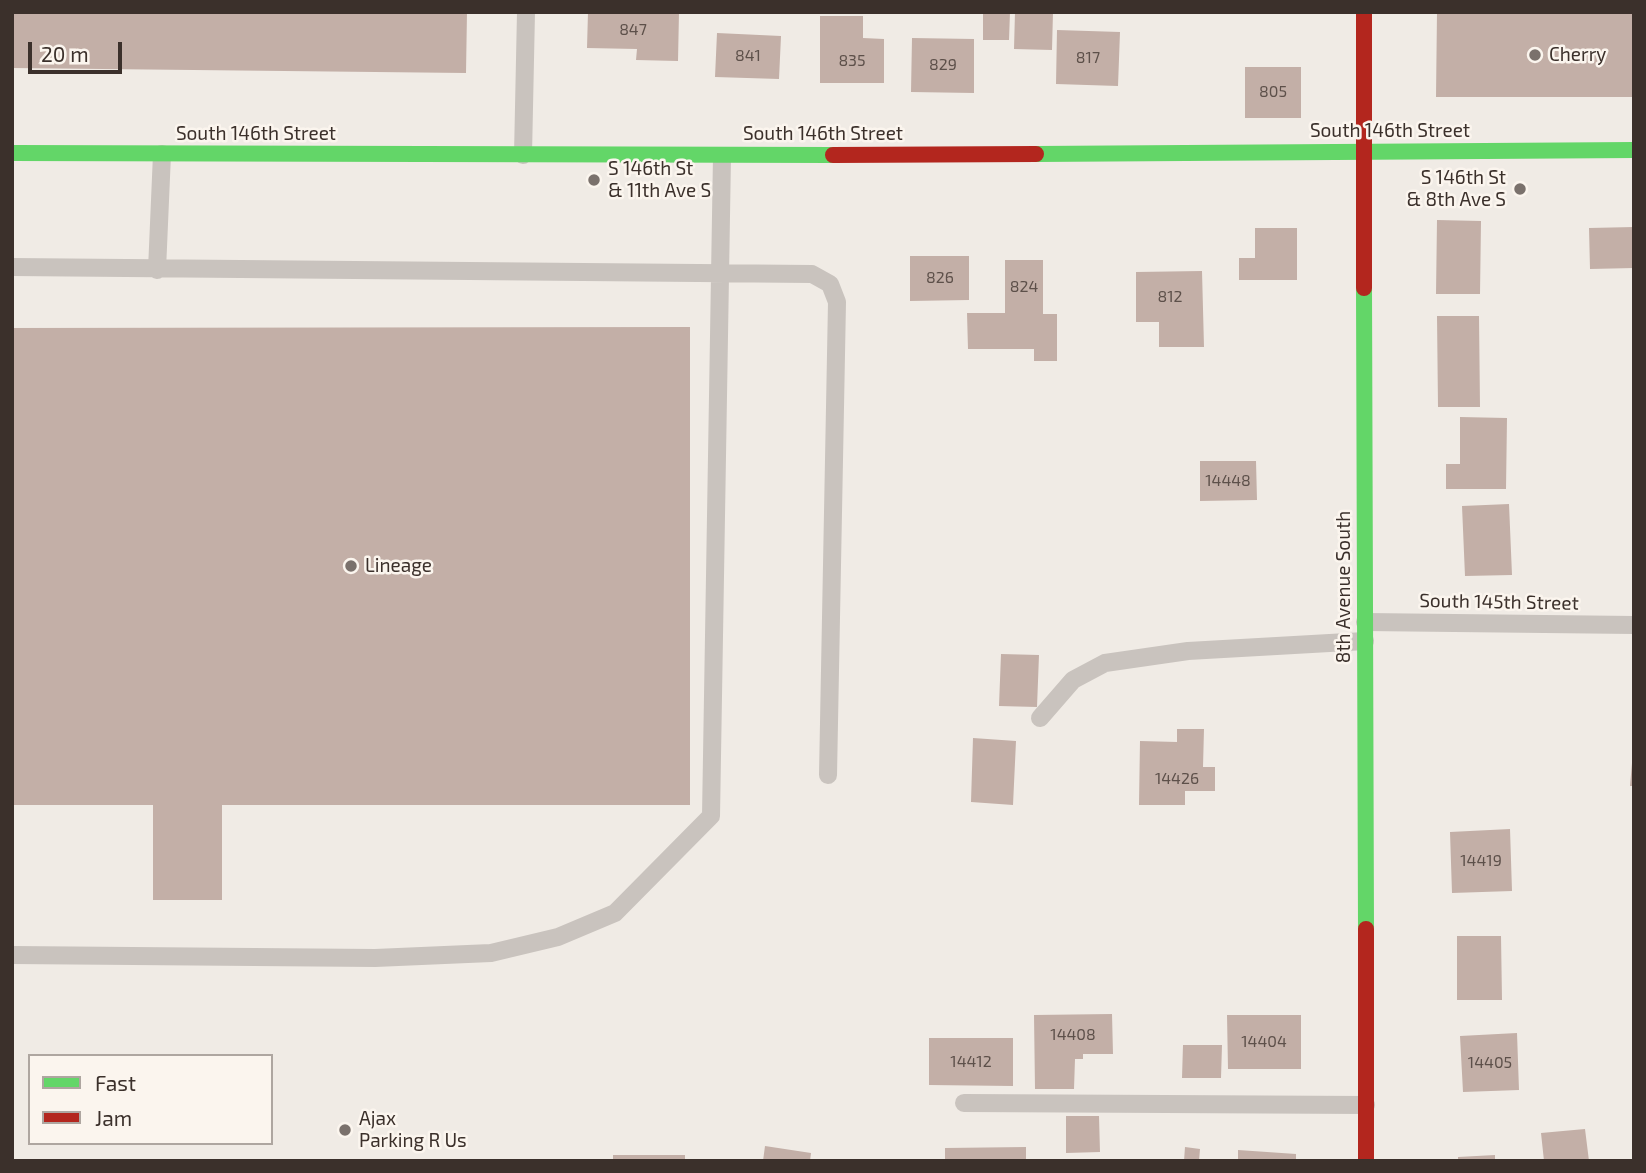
<!DOCTYPE html>
<style>
body{margin:0}
#map{position:relative;width:1646px;height:1173px;overflow:hidden;background:#f0ebe5;font-family:"Exo 2",sans-serif}
canvas{display:block}
.frame{position:absolute;inset:0;border:14px solid #3b302b;pointer-events:none}
.legend{position:absolute;left:28px;top:1054px;width:245px;height:91px;box-sizing:border-box;background:#fbf5ee;border:2px solid #aea6a0;margin:0;padding:9px 12px;list-style:none;font-size:21px;color:#3b302b}
.legend li{display:flex;align-items:center;gap:14px;height:35px}
.legend b{width:35px;border:2px solid #aea6a0}
.scale{position:absolute;left:28px;top:42px;width:94px;height:32px;box-sizing:border-box;border:4px solid #3b302b;border-top:0;padding-left:9px;font-size:21px;line-height:24px;white-space:nowrap;color:#3b302b;-webkit-text-stroke:5px #fbf5ee;paint-order:stroke}
</style>
<div id="map">
<canvas width="1646" height="1173"></canvas>
<div class="frame"></div>
<ul class="legend">
<li><b style="height:9px;background:#63d668"></b>Fast</li>
<li><b style="height:9px;background:#b3261e"></b>Jam</li>
</ul>
<div class="scale">20 m</div>
</div>
<script>
const context = document.querySelector('canvas').getContext('2d');
context.lineJoin = 'round';
function paint(path, color) { context.fillStyle = color; context.fill(path, 'evenodd'); }
const shape = rows => new Path2D(rows.map(r => 'M' + r).join(''));
function trace(path, color, width, dash) { context.strokeStyle = color; context.lineWidth = width; context.lineCap = dash ? 'butt' : 'round'; context.setLineDash(dash || []); context.stroke(path); }
function drawText(font, color, halo, rows, align = 'center') {
  context.font = font + ' "Exo 2",sans-serif'; context.lineWidth = 5; context.setLineDash([]); context.textBaseline = 'middle'; context.strokeStyle = halo; context.fillStyle = color; for (const [text, x, y, turn = 0] of rows) {
    context.save(); context.translate(x, y); context.rotate((+turn || 0) * Math.PI / 180); context.textAlign = isNaN(turn) ? turn : align; if (halo) context.strokeText(text, 0, 0); context.fillText(text, 0, 0); context.restore();
  }
}
paint(shape([
 [12,12,467,12,466,73,12,68],
 [588,12,679,12,678,61,636,60,637,49,587,48],
 [983,12,1010,12,1009,40,983,40],
 [1015,12,1053,12,1052,50,1014,49],
 [1437,12,1634,12,1634,97,1436,97],
 [820,16,863,16,863,38,884,39,884,83,820,83],
 [1057,30,1120,32,1118,86,1056,84],
 [717,33,781,36,779,79,715,77],
 [912,38,974,39,974,93,911,92],
 [1245,67,1301,67,1301,118,1245,118],
 [1437,220,1481,221,1480,294,1436,294],
 [1634,227,1634,268,1590,269,1589,228],
 [1255,228,1297,228,1297,280,1239,280,1239,258,1255,258],
 [910,256,969,256,969,300,910,301],
 [1005,260,1043,260,1043,314,1057,314,1057,361,1034,361,1034,349,968,349,967,313,1005,313],
 [1202,271,1204,347,1159,347,1159,322,1136,322,1136,272],
 [1437,316,1479,316,1480,407,1438,407],
 [690,327,690,805,222,805,222,900,153,900,153,805,12,805,12,328],
 [1460,417,1507,418,1506,489,1446,489,1446,464,1460,464],
 [1200,461,1256,461,1257,500,1200,501],
 [1509,504,1512,575,1465,576,1462,506],
 [1001,654,1039,655,1037,707,999,706],
 [1177,729,1204,729,1203,767,1215,767,1215,791,1185,791,1185,805,1139,805,1140,741,1177,742],
 [973,738,1016,741,1013,805,971,802],
 [1632,763,1634,763,1634,786,1630,786],
 [1510,829,1512,891,1452,893,1450,832],
 [1457,936,1501,936,1502,1000,1457,1000],
 [1112,1014,1113,1054,1083,1054,1083,1059,1075,1059,1074,1089,1035,1089,1034,1015],
 [1227,1015,1301,1015,1301,1069,1228,1069],
 [1517,1033,1519,1090,1463,1092,1460,1036],
 [929,1038,1013,1038,1013,1086,929,1085],
 [1183,1045,1222,1045,1221,1078,1182,1078],
 [1066,1116,1099,1116,1100,1152,1066,1153],
 [1585,1129,1589,1161,1544,1161,1541,1133],
 [765,1146,811,1153,810,1161,763,1161],
 [1026,1147,1026,1161,945,1161,945,1148],
 [1185,1147,1200,1149,1199,1161,1184,1161],
 [1238,1150,1296,1154,1296,1161,1238,1161],
 [613,1155,685,1155,685,1161,613,1161],
 [1495,1155,1495,1161,1458,1161,1458,1157]
]), '#c3afa7');
trace(shape([
 [523,155,526,12],
 [12,267,812,274,830,284,837,302,828,775],
 [157,270,162,154],
 [1365,622,1634,625],
 [1040,718,1073,680,1105,663,1188,651,1365,641],
 [12,955,375,958,491,953,558,937,615,913,711,816,722,156],
 [964,1103,1366,1105]
]), '#c9c3be', 18);
trace(shape([
 [12,153,833,155],
 [1036,154,1634,150],
 [1364,288,1366,929]
]), '#63d668', 16);
trace(shape([
 [1364,12,1364,288],
 [833,155,1036,154],
 [1366,929,1366,1161]
]), '#b3261e', 16);
for (const [x, y, r, color] of [
 [1535,55,7,"#7a716c"],
 [594,180,7,"#7a716c"],
 [1520,189,7,"#7a716c"],
 [351,566,7,"#7a716c"],
 [345,1130,7,"#7a716c"]
]) { const dot = new Path2D(); dot.arc(x, y, r, 0, 2 * Math.PI); context.fillStyle = color; context.fill(dot); trace(dot, '#fbf5ee', 2.5); }
drawText('16px', '#5d504a', null, [
 ["847",633,30],
 ["841",748,56],
 ["817",1088,58],
 ["835",852,61],
 ["829",943,65],
 ["805",1273,92],
 ["826",940,278],
 ["824",1024,287],
 ["812",1170,297],
 ["14448",1228,481],
 ["14426",1177,779],
 ["14419",1481,861],
 ["14408",1073,1035],
 ["14404",1264,1042],
 ["14412",971,1062],
 ["14405",1490,1063]
]);
drawText('19px', '#3b302b', '#fbf5ee', [
 ["Cherry",1549,55],
 ["S 146th St",608,169],
 ["& 11th Ave S",608,191],
 ["S 146th St",1506,178,"right"],
 ["& 8th Ave S",1506,200,"right"],
 ["Lineage",365,566],
 ["Ajax",359,1119],
 ["Parking R Us",359,1141]
], 'left');
drawText('19px', '#3b302b', '#fbf5ee', [
 ["South 146th Street",1390,131],
 ["South 146th Street",256,134],
 ["South 146th Street",823,134],
 ["8th Avenue South",1344,587,-90],
 ["South 145th Street",1499,602,1]
]);
</script>
